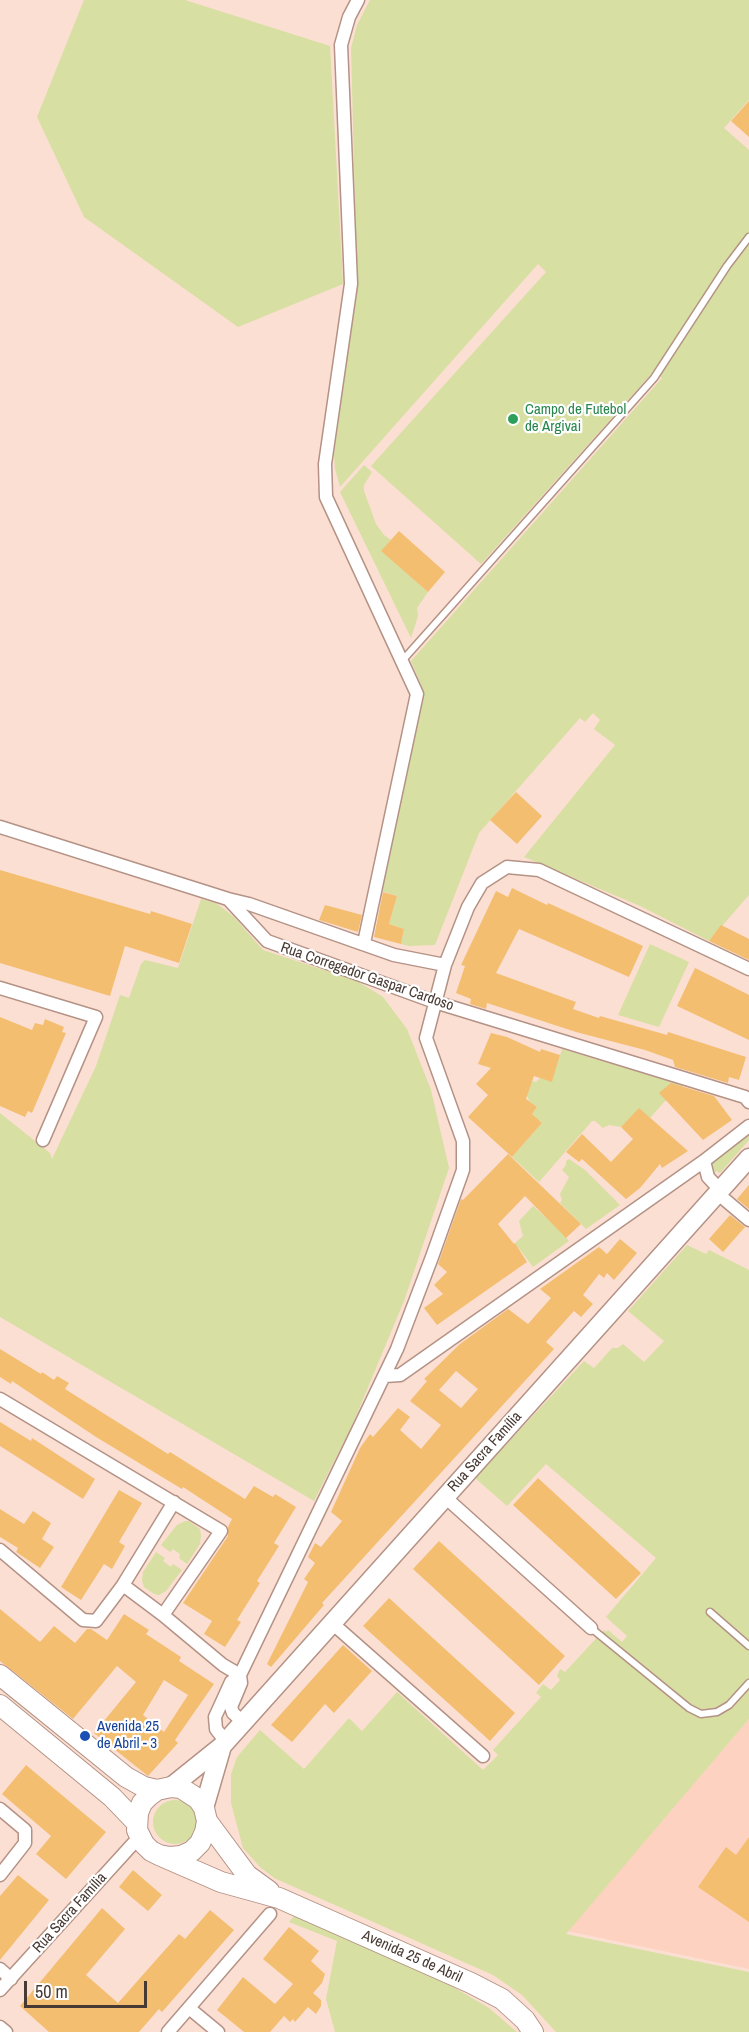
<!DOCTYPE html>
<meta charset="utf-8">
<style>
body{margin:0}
#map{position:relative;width:749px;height:2032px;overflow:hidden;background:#fcdfd3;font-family:"Archivo Narrow",sans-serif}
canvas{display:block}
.scale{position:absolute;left:24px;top:1981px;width:123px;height:27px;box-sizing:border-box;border:3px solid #473933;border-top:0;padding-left:8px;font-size:18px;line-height:21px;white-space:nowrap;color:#473933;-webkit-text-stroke:4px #fff;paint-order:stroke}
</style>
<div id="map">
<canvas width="749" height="2032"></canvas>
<div class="scale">50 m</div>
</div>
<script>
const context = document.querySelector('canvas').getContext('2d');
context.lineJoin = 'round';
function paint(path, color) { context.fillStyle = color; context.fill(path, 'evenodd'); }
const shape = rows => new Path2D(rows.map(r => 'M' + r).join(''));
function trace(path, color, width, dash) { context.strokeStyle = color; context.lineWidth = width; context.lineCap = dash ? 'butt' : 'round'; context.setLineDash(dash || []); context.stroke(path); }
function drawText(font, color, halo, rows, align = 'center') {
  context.font = font + ' "Archivo Narrow",sans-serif'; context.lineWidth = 4.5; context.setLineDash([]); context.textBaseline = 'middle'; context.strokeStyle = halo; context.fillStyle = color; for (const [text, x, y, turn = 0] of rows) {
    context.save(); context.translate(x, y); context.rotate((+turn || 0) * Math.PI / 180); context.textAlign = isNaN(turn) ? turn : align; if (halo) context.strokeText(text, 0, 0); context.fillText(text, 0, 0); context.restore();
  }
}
paint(shape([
 [749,1719,749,1969,567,1931]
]), '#fed2c0');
paint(shape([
 [84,0,185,0,330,46,343,284,238,327,84,217,37,117],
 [370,0,749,0,749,100,724,128,749,150,749,895,709,941,640,906,524,857,615,745,594,729,600,720,593,713,585,722,580,718,479,833,435,945,409,946,401,944,404,929,389,924,397,896,382,891,424,692,411,661,662,378,654,371,481,564,371,466,546,272,538,264,340,487,335,469,334,454,357,282,351,48,357,25],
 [364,465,372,472,364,485,364,491,376,524,384,535,391,540,382,551,428,592,417,608,418,616,411,638,340,492],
 [201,899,216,903,234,917,263,950,357,981,383,997,407,1029,431,1090,449,1168,404,1301,351,1428,314,1501,0,1317,0,1113,50,1153,52,1159,96,1066,120,995,129,998,141,964,145,960,178,968],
 [650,944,689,962,659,1027,618,1015],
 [562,1049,682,1085,685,1091,666,1100,650,1118,639,1109,621,1127,609,1125,603,1128,595,1121,592,1121,539,1182,512,1157,542,1123,532,1114,537,1107,529,1101,527,1095,532,1081,536,1082,540,1078,552,1081],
 [749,1134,749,1140,720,1173,716,1171,714,1174,711,1170,712,1162],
 [569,1159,585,1170,620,1205,586,1229,560,1203,562,1200,560,1194,569,1177,562,1170,566,1165,566,1161],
 [533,1206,560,1230,569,1241,533,1267,515,1243,523,1236,519,1221],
 [687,1245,706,1254,709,1250,749,1270,749,1719,566,1934,749,1972,749,2032,556,2032,522,1995,493,1975,274,1878,260,1867,243,1848,231,1803,231,1774,237,1757,260,1730,304,1769,349,1718,362,1731,397,1692,483,1770,498,1755,493,1750,541,1697,536,1693,543,1684,551,1690,560,1680,557,1676,560,1669,565,1672,604,1630,606,1632,608,1630,622,1642,627,1636,606,1617,656,1558,546,1464,507,1506,475,1478,584,1361,594,1368,612,1348,618,1348,623,1344,644,1362,664,1341,628,1311],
 [185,1521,189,1521,200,1529,201,1536,200,1544,187,1564,179,1558,180,1554,173,1549,170,1552,161,1545,177,1525],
 [156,1552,165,1558,163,1561,171,1567,173,1564,182,1570,166,1591,159,1595,154,1594,144,1587,142,1580,143,1572],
 '153 1822a22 22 0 1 1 44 0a22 22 0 1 1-44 0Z',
 [294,1916,438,1978,489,2008,517,2032,335,2032,326,1999,337,1941,289,1922]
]), '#d7dfa2');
paint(shape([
 [749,101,749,137,731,121],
 [399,531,445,572,428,592,381,551],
 [516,792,542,816,517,844,490,820],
 [0,870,150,914,151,911,192,924,179,963,125,946,110,996,0,963],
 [512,888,547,905,548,903,643,946,629,977,519,929,496,973,576,1002,573,1009,599,1018,600,1016,667,1035,668,1032,746,1057,739,1080,729,1077,728,1083,675,1067,673,1060,645,1050,576,1032,487,1003,486,1009,470,1004,471,999,456,993,465,966,461,965,496,891,508,897],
 [383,892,397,896,389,924,404,929,401,944,374,937],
 [325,905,362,915,358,932,319,920],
 [721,925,749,939,749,960,709,941],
 [695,968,749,995,749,1040,677,1006],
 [0,1017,32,1030,35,1023,43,1025,45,1019,64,1027,62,1032,66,1033,32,1113,28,1111,25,1117,0,1106],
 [491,1033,507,1037,540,1052,541,1049,560,1055,552,1082,534,1076,526,1099,537,1107,532,1114,542,1123,512,1157,468,1117,488,1095,476,1084,491,1068,478,1064],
 [671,1083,714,1096,732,1120,703,1140,659,1093],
 [639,1108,688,1151,662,1168,660,1164,640,1188,626,1199,582,1159,579,1162,566,1152,582,1134,611,1162,633,1139,621,1127],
 [508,1154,581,1224,566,1238,525,1196,498,1224,514,1244,515,1243,527,1262,437,1325,424,1308,443,1294,434,1285,447,1272,438,1264,461,1199,463,1200],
 [749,1185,749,1209,737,1199],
 [730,1215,745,1227,723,1252,709,1239],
 [620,1239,637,1253,614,1280,607,1273,604,1278,599,1274,583,1295,593,1304,581,1317,574,1311,546,1342,554,1349,322,1603,324,1605,271,1667,267,1664,308,1582,304,1579,315,1563,308,1557,315,1543,321,1547,342,1521,331,1512,360,1448,370,1434,373,1437,398,1408,410,1417,400,1430,421,1449,441,1425,410,1401,427,1381,424,1379,460,1344,508,1309,528,1324,551,1298,540,1289,599,1247,607,1254],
 [456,1371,478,1389,461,1408,439,1390],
 [0,1349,41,1374,42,1372,54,1380,57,1376,69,1383,65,1389,168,1454,170,1452,245,1499,254,1486,273,1497,275,1494,296,1507,274,1543,279,1546,257,1581,260,1583,237,1620,241,1622,225,1647,204,1634,212,1621,183,1603,228,1536,228,1527,232,1519,183,1487,182,1489,96,1437,12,1381,11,1384,0,1377],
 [0,1422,31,1441,32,1438,95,1479,83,1499,0,1446],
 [538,1478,641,1573,616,1599,513,1505],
 [119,1490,142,1503,119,1542,125,1546,112,1569,104,1564,81,1600,61,1587],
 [0,1509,24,1524,33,1511,51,1523,42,1539,54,1547,40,1568,16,1552,18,1548,0,1537],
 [439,1541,565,1656,539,1685,413,1569],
 [389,1598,515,1713,490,1741,363,1626],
 [0,1609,40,1642,54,1626,75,1643,87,1629,91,1629,107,1640,124,1614,149,1630,146,1634,181,1657,179,1661,214,1684,175,1740,178,1743,148,1776,94,1733,136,1682,117,1666,73,1719,0,1661],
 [164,1680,188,1695,164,1732,143,1715],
 [343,1645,372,1671,334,1713,325,1704,292,1742,271,1725],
 [26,1765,106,1832,66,1879,36,1854,51,1836,2,1794],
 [749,1837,749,1922,698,1887,726,1847,736,1855],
 [133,1870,162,1895,148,1911,119,1887],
 [18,1875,49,1900,0,1960,0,1896],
 [102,1908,125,1929,86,1975,118,2003,179,1934,185,1939,210,1910,234,1930,162,2012,159,2009,139,2032,49,2032,20,2006],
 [289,1927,319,1951,311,1961,325,1974,322,1983,313,1993,321,2000,321,2006,316,2014,308,2007,295,2022,293,2019,290,2022,284,2016,270,2032,244,2032,217,2010,243,1977,275,2004,293,1984,263,1959]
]), '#f4be71');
const lane = shape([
 [402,661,654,378,727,266,749,237],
 [710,1612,749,1646],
 [591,1628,689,1708,701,1714,717,1712,729,1705,749,1683]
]);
const street = shape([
 [358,0,349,17,341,45,351,284,325,464,326,497,417,694,364,943],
 [0,827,228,899,267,941,435,1002,745,1097,749,1102],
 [228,899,249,904,394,955,445,965],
 [0,988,96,1017,43,1140],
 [720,1190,708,1177,704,1161,749,1126],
 [717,1193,749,1220],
 [385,1376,400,1375,704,1161],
 [0,1399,221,1531,163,1615,223,1665,240,1675],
 [445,1497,591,1628],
 [0,1550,83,1620,96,1621,123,1585,174,1502],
 [123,1585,163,1615],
 [332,1623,483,1756],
 [240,1675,241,1683,231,1707,233,1713,243,1722],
 [226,1742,216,1729,215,1717,231,1682,240,1675,397,1349,432,1257,463,1170,463,1141,426,1038,445,965,468,907,482,883,507,867,539,870,749,969],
 [0,1809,25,1830,25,1843,0,1875],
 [0,1969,11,1979],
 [0,1990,140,1836],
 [189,2008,218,2032],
 [0,2027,6,2032],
 [168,2032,270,1914]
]);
const secondary = shape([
 [171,1787,222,1746,749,1158],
 [204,1808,222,1746]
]);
const primary = shape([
 [0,1675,126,1777,144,1787,157,1790],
 [0,1705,112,1797,137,1823],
 [207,1821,247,1875,269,1891],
 [159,1855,170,1857,181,1856,192,1851,200,1843,205,1832,207,1821,204,1808,198,1799,181,1788,171,1787,157,1790,149,1796,142,1803,138,1813,137,1830,144,1844,151,1851,159,1855,221,1882,279,1898,471,1983,502,1999,525,2020,533,2032]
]);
trace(lane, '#b49285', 9);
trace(street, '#b49285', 15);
trace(secondary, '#b49285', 21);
trace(primary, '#b49285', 22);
trace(lane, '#fff', 6);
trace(street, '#fff', 12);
trace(secondary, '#fff', 18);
trace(primary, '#fff', 20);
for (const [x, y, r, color] of [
 [513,419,6,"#2e9e5b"],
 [85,1736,6,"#1a4fb4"]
]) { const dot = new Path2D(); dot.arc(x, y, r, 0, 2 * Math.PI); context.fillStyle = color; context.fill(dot); trace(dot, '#fff', 2); }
drawText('15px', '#27864d', '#fff', [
 ["Campo de Futebol",525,410],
 ["de Argivai",525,427]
], 'left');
drawText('15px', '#473933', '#fff', [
 ["Rua Corregedor Gaspar Cardoso",367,977,19],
 ["Rua Sacra Família",485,1452,-48],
 ["Rua Sacra Família",70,1913,-48],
 ["Avenida 25 de Abril",412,1957,24]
]);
drawText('15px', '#164399', '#fff', [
 ["Avenida 25",97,1727],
 ["de Abril - 3",97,1744]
], 'left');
</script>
